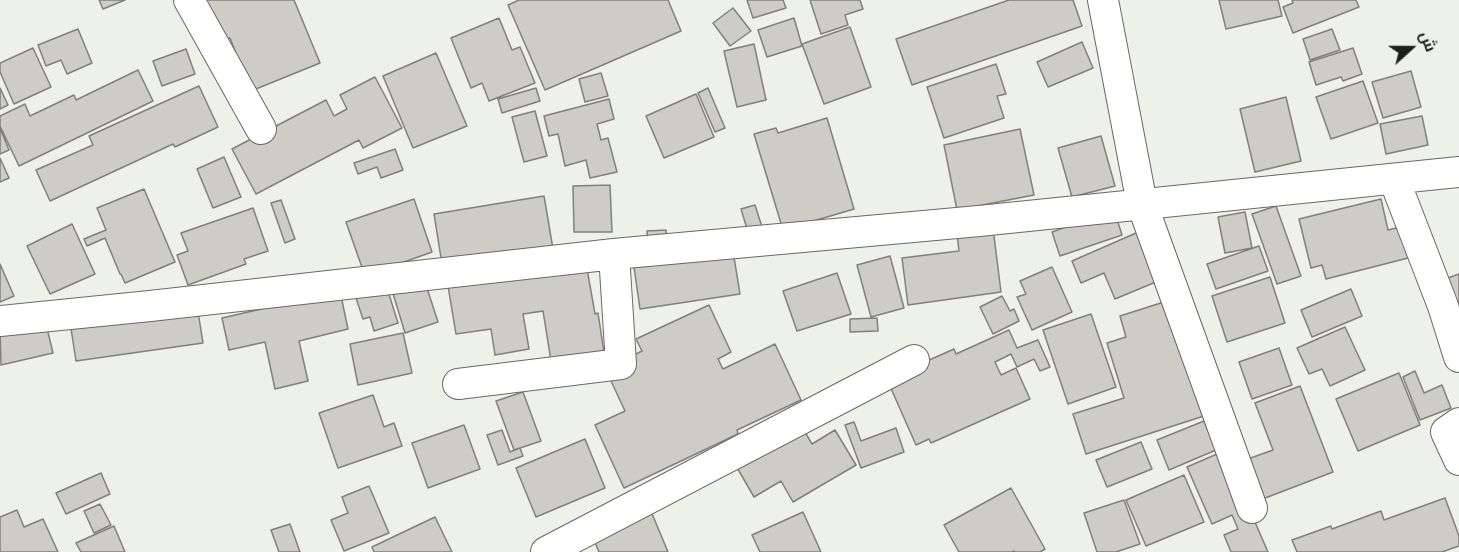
<!DOCTYPE html>
<meta charset="utf-8">
<style>
body{margin:0}
#map{position:relative;width:1459px;height:552px;overflow:hidden;background:#eef0ea;font-family:"Roboto Condensed",Cairo,sans-serif}
canvas{display:block}
.north{position:absolute;left:1381px;top:18px;width:60px;height:60px;-webkit-text-stroke:4px #eef0ea;paint-order:stroke;rotate:69deg;font-size:16px;font-weight:700;line-height:24px;text-align:center;color:#1f1f1d}
.north::after{content:'';display:block;margin:auto;width:21px;height:27px;background:#1f1f1d;clip-path:polygon(50% 0,100% 100%,50% 72%,0 100%)}
</style>
<div id="map">
<canvas width="1459" height="552"></canvas>
<div class="north">ش</div>
</div>
<script>
const context = document.querySelector('canvas').getContext('2d');
context.lineJoin = 'round';
function paint(path, color) { context.fillStyle = color; context.fill(path, 'evenodd'); }
const shape = rows => new Path2D(rows.map(r => 'M' + r).join(''));
function trace(path, color, width, dash) { context.strokeStyle = color; context.lineWidth = width; context.lineCap = dash ? 'butt' : 'round'; context.setLineDash(dash || []); context.stroke(path); }
const building = shape([
 [99,0,125,0,103,9,99,0],
 [201,0,294,0,320,63,251,91,230,38,218,43,201,0],
 [519,0,668,0,681,31,545,90,508,5,519,0],
 [747,0,783,0,786,8,753,18,747,0],
 [810,0,860,0,863,9,845,15,848,25,821,34,810,0],
 [1009,0,1073,0,1082,26,912,85,896,39,1009,0],
 [1219,0,1278,0,1282,16,1226,29,1219,0],
 [1292,0,1356,0,1359,7,1293,33,1283,7,1293,3,1292,0],
 [733,8,751,31,730,46,713,23,733,8],
 [499,18,512,50,520,47,535,83,489,101,482,83,471,88,451,38,499,18],
 [794,18,802,46,767,57,758,30,794,18],
 [850,27,871,87,824,104,802,44,850,27],
 [78,29,92,63,67,74,61,60,46,66,38,45,78,29],
 [1332,29,1340,50,1310,60,1303,39,1332,29],
 [1082,42,1093,68,1048,87,1037,62,1082,42],
 [754,44,766,100,737,107,724,51,754,44],
 [33,48,51,87,14,104,0,72,0,63,33,48],
 [1353,48,1362,74,1343,81,1341,77,1316,85,1309,62,1353,48],
 [186,49,195,74,162,86,153,61,186,49],
 [436,53,467,126,413,148,383,76,436,53],
 [996,64,1006,94,997,96,1004,118,944,138,927,87,996,64],
 [138,70,153,101,19,166,0,126,0,116,25,104,30,116,74,95,76,100,138,70],
 [1411,71,1421,107,1383,118,1372,82,1411,71],
 [601,73,608,96,585,102,579,79,601,73],
 [375,77,402,128,363,148,359,140,256,194,232,149,326,100,334,116,347,109,340,95,375,77],
 [1363,81,1378,123,1331,139,1316,97,1363,81],
 [199,86,218,127,175,147,173,144,50,201,36,170,93,145,89,136,199,86],
 [0,88,8,105,0,109,0,88],
 [536,88,540,101,502,113,498,99,536,88],
 [708,88,725,128,715,132,698,93,708,88],
 [696,94,714,137,664,158,646,116,696,94],
 [1286,97,1301,161,1255,172,1240,109,1286,97],
 [609,99,614,119,597,124,601,140,608,138,617,172,590,178,586,160,565,166,558,134,549,136,544,116,609,99],
 [535,111,547,156,524,162,512,117,535,111],
 [1422,116,1428,145,1386,154,1380,124,1422,116],
 [827,118,854,209,783,230,754,134,776,128,778,133,827,118],
 [0,128,9,150,0,154,0,128],
 [1020,129,1034,195,957,210,944,145,1020,129],
 [1101,136,1115,186,1072,197,1058,148,1101,136],
 [395,149,403,170,381,178,377,167,358,174,354,163,395,149],
 [224,157,241,197,213,208,197,169,224,157],
 [0,158,9,178,0,182,0,158],
 [610,185,612,232,574,232,573,186,610,185],
 [144,189,175,262,125,283,121,274,120,274,105,238,87,246,84,239,106,230,97,208,144,189],
 [544,196,553,249,442,264,434,214,544,196],
 [414,199,432,252,365,276,346,222,414,199],
 [1381,199,1388,230,1404,226,1412,257,1326,279,1322,265,1311,268,1299,219,1381,199],
 [281,200,295,239,285,243,271,203,281,200],
 [755,205,762,227,748,232,741,209,755,205],
 [1276,206,1301,276,1277,284,1252,214,1276,206],
 [253,208,268,251,244,259,246,264,188,285,177,255,188,251,181,233,253,208],
 [1114,210,1122,235,1060,256,1052,232,1114,210],
 [1245,212,1252,248,1225,253,1218,217,1245,212],
 [72,224,95,274,50,294,27,246,72,224],
 [993,228,1001,292,908,305,902,258,959,251,957,233,993,228],
 [666,230,667,242,648,244,647,231,666,230],
 [1143,230,1163,279,1115,299,1104,273,1081,283,1072,261,1143,230],
 [1259,246,1268,271,1216,289,1207,264,1259,246],
 [733,251,740,294,640,309,634,267,733,251],
 [890,256,904,308,871,317,857,265,890,256],
 [586,263,595,314,598,313,605,359,552,367,543,311,523,314,529,349,495,355,491,329,456,334,448,286,586,263],
 [0,264,14,296,0,302,0,264],
 [1052,267,1072,312,1032,330,1017,297,1026,294,1020,281,1052,267],
 [837,273,851,314,797,331,783,291,837,273],
 [1459,274,1459,328,1448,278,1459,274],
 [1270,277,1285,323,1227,342,1212,296,1270,277],
 [424,279,438,322,405,333,392,290,424,279],
 [387,288,398,323,374,331,370,317,363,319,356,298,387,288],
 [1351,289,1362,316,1312,337,1301,310,1351,289],
 [340,291,348,329,299,341,308,381,275,389,265,342,229,350,222,318,340,291],
 [1002,296,1010,311,1014,309,1019,321,993,334,980,307,1002,296],
 [1167,301,1204,416,1086,454,1073,414,1124,398,1107,343,1126,337,1120,316,1167,301],
 [197,305,203,343,76,361,70,322,197,305],
 [709,305,731,352,718,359,723,369,775,344,801,400,737,430,738,434,624,488,595,425,625,411,611,381,630,372,624,360,642,351,636,339,709,305],
 [1091,314,1116,387,1068,404,1043,330,1091,314],
 [877,318,878,331,850,332,850,319,877,318],
 [45,320,53,353,1,365,0,331,45,320],
 [1345,327,1365,370,1330,386,1322,369,1309,374,1297,348,1345,327],
 [1009,330,1017,348,1038,340,1050,367,1040,371,1034,359,1017,367,1011,354,995,362,1001,375,1016,368,1030,399,931,443,929,439,916,445,889,384,900,373,954,349,956,354,1009,330],
 [403,333,412,373,358,385,350,344,403,333],
 [1279,348,1292,385,1252,399,1239,362,1279,348],
 [1415,371,1424,393,1442,385,1451,408,1420,420,1403,377,1415,371],
 [1399,373,1420,425,1358,451,1336,399,1399,373],
 [1300,386,1333,472,1260,500,1245,460,1273,450,1255,403,1300,386],
 [523,392,541,441,514,450,496,401,523,392],
 [373,395,384,427,394,423,402,446,338,468,319,413,373,395],
 [798,420,812,444,835,430,856,465,793,502,781,481,754,497,732,459,798,420],
 [1204,421,1216,450,1169,470,1157,440,1204,421],
 [854,422,861,441,896,428,904,452,861,468,845,425,854,422],
 [464,425,480,469,428,488,412,443,464,425],
 [502,430,510,452,520,448,523,456,498,465,487,435,502,430],
 [585,439,605,488,536,517,516,468,585,439],
 [1141,442,1152,469,1107,487,1096,460,1141,442],
 [1224,451,1268,552,1231,552,1224,535,1238,529,1232,515,1212,524,1187,467,1224,451],
 [101,473,110,494,66,514,56,493,101,473],
 [1184,475,1204,522,1146,546,1126,500,1184,475],
 [369,486,389,533,344,551,331,520,348,513,342,497,369,486],
 [1011,488,1045,549,1040,552,1015,552,1014,551,1012,552,959,552,944,525,1011,488],
 [1445,498,1459,536,1459,546,1442,552,1297,552,1292,540,1331,526,1332,529,1381,511,1384,520,1445,498],
 [1124,500,1140,544,1116,552,1097,552,1084,513,1124,500],
 [100,504,111,525,94,533,84,511,100,504],
 [648,504,668,552,599,552,589,528,648,504],
 [17,510,24,527,43,519,58,552,0,552,0,517,17,510],
 [803,512,821,552,760,552,752,535,803,512],
 [435,517,452,552,374,552,372,547,435,517],
 [290,524,300,552,279,552,271,530,290,524],
 [114,526,125,552,81,552,76,543,114,526]
]);
paint(building, '#ceccc7');
trace(building, '#81807b', 1.5);
const minor = shape([
 [189,0,261,129],
 [1103,0,1142,204,1252,508],
 [1394,179,1443,306,1459,357],
 [0,321,150,306,614,254,979,221,1459,172],
 [458,384,621,364,614,254],
 [1459,423,1446,432,1459,460],
 [546,552,914,360]
]);
trace(minor, '#686964', 32);
trace(minor, '#fff', 30);
</script>
